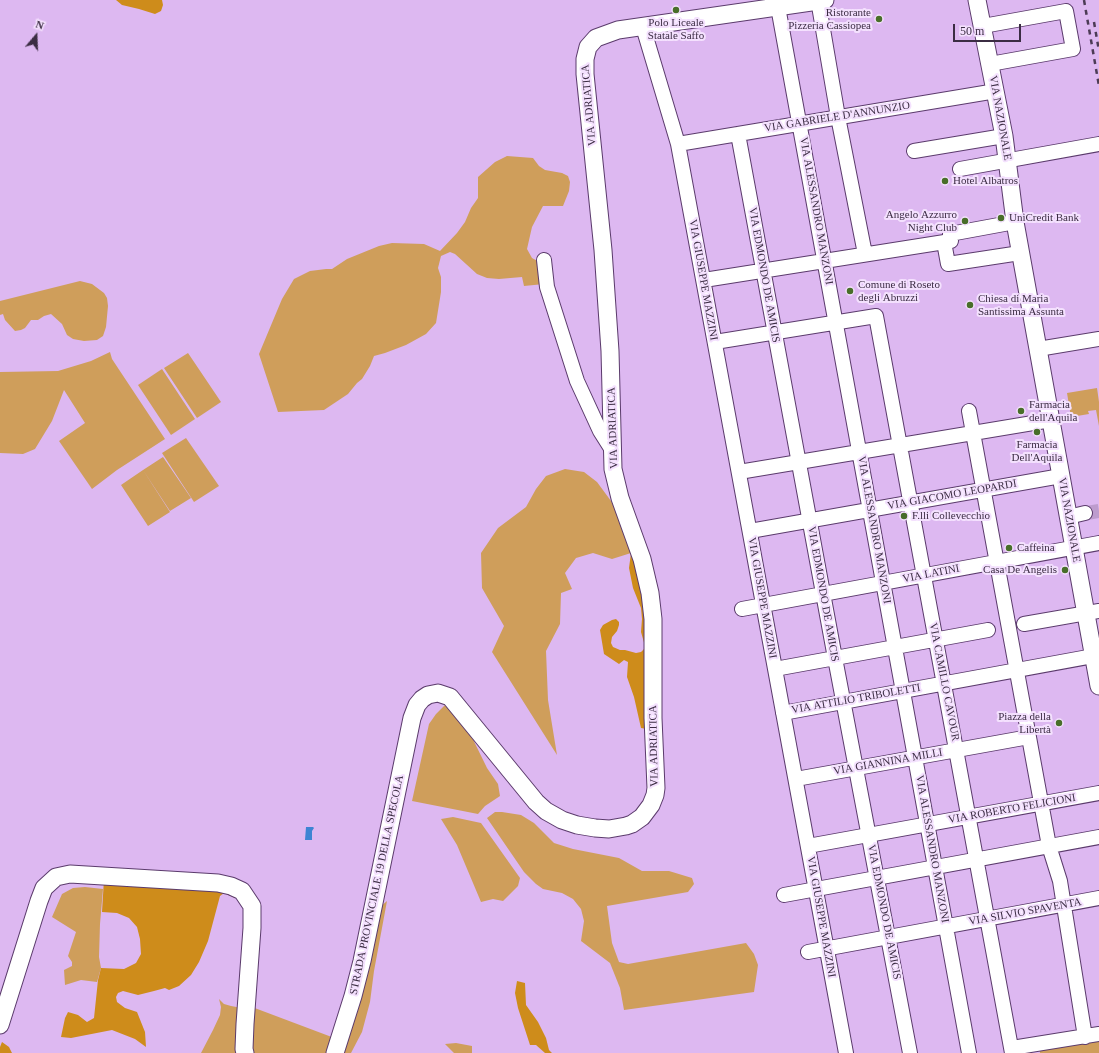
<!DOCTYPE html>
<meta charset="utf-8">
<style>
body{margin:0}
#map{position:relative;width:1099px;height:1053px;overflow:hidden;background:#ddb8f1;font-family:Georgia,serif}
canvas{display:block}
.north{position:absolute;left:16px;top:16px;width:40px;height:40px;-webkit-text-stroke:3px #f4e1fe;paint-order:stroke;rotate:19deg;font-size:11px;font-weight:700;line-height:16px;text-align:center;color:#3b2c43}
.north::after{content:'';display:block;margin:auto;width:14px;height:18px;background:#3b2c43;clip-path:polygon(50% 0,100% 100%,50% 72%,0 100%)}
.scale{position:absolute;left:953px;top:24px;width:68px;height:18px;box-sizing:border-box;border:2px solid #3b2c43;border-top:0;padding-left:5px;font-size:12px;line-height:14px;white-space:nowrap;color:#3b2c43;-webkit-text-stroke:3px #f4e1fe;paint-order:stroke}
</style>
<div id="map">
<canvas width="1099" height="1053"></canvas>
<div class="north">N</div>
<div class="scale">50 m</div>
</div>
<script>
const context = document.querySelector('canvas').getContext('2d');
context.lineJoin = 'round';
function paint(path, color) { context.fillStyle = color; context.fill(path, 'evenodd'); }
const shape = rows => new Path2D(rows.map(r => 'M' + r).join(''));
function trace(path, color, width, dash) { context.strokeStyle = color; context.lineWidth = width; context.lineCap = dash ? 'butt' : 'round'; context.setLineDash(dash || []); context.stroke(path); }
function drawText(font, color, halo, rows, align = 'center') {
  context.font = font + ' Georgia,serif'; context.lineWidth = 4; context.setLineDash([]); context.textBaseline = 'middle'; context.strokeStyle = halo; context.fillStyle = color; for (const [text, x, y, turn = 0] of rows) {
    context.save(); context.translate(x, y); context.rotate((+turn || 0) * Math.PI / 180); context.textAlign = isNaN(turn) ? turn : align; if (halo) context.strokeText(text, 0, 0); context.fillText(text, 0, 0); context.restore();
  }
}
paint(shape([
 [507,156,533,158,539,166,545,170,562,173,568,176,570,182,569,191,563,206,543,206,532,227,527,249,532,258,543,264,544,284,524,286,522,277,499,279,487,278,477,274,455,254,450,252,441,256,438,268,441,277,441,292,436,323,426,334,406,345,385,353,374,356,370,366,362,379,357,383,348,394,324,410,278,412,259,354,282,299,294,279,310,271,326,269,332,269,347,259,379,246,392,243,424,244,440,251,457,233,465,222,471,208,478,198,478,177,495,162],
 [80,281,92,284,104,293,107,298,108,306,106,327,103,336,97,340,84,341,73,339,67,335,62,324,51,314,44,316,38,320,31,320,25,328,21,330,15,331,5,320,3,314,0,315,0,301],
 [110,352,112,359,165,439,117,470,92,489,59,441,85,423,64,390,52,421,35,449,23,454,0,453,0,372,58,371,91,361],
 [188,353,221,402,197,418,164,368],
 [162,369,195,419,171,435,138,385],
 [1097,388,1099,402,1099,426,1096,410,1088,411,1089,414,1071,417,1067,393],
 [186,438,219,486,194,502,162,453],
 [163,457,191,498,170,511,143,470],
 [565,469,584,472,597,482,611,501,625,527,631,553,612,559,593,553,576,558,565,573,572,589,561,593,560,624,546,651,548,700,557,755,492,652,504,626,482,588,481,553,498,528,526,507,536,489,546,476],
 [143,470,170,512,148,526,121,485],
 [445,705,465,723,487,768,498,784,500,796,485,806,478,814,412,801,429,724,436,714],
 [495,812,502,812,521,815,534,823,554,843,573,849,619,858,642,871,669,871,692,878,694,884,688,892,607,906,612,943,619,962,628,964,746,943,754,954,758,965,754,992,624,1010,620,988,610,963,581,941,584,921,581,909,573,899,562,893,543,889,536,884,524,872,487,818],
 [453,817,481,823,520,878,518,886,503,901,493,899,481,902,457,845,441,819],
 [85,887,103,889,100,924,99,957,101,968,97,982,81,980,65,985,64,970,72,966,72,962,68,956,76,932,52,917,62,894,73,888],
 [387,901,374,971,370,1002,362,1032,351,1053,341,1053,352,1027,364,985,380,907],
 [219,999,224,1004,231,1006,242,1008,240,1053,201,1053,213,1030,220,1015,221,1007],
 [252,1007,337,1039,330,1053,250,1053],
 [1099,1037,1099,1053,1040,1053,1039,1047],
 [456,1043,472,1046,472,1053,454,1053,445,1044]
]), '#cf9e5b');
paint(shape([
 [116,0,162,0,163,5,161,11,155,14,139,9,122,5],
 [631,553,644,572,647,729,641,728,634,697,627,677,628,662,624,660,619,664,604,654,600,630,603,625,612,620,616,619,619,622,619,625,617,631,612,637,611,643,613,647,620,650,625,650,636,653,641,652,644,649,645,646,641,632,642,619,641,608,633,588,629,568],
 [104,879,237,891,235,898,224,893,220,896,208,941,199,962,191,975,179,986,169,990,165,988,154,991,138,995,123,991,118,993,116,997,117,1002,125,1008,137,1012,145,1032,146,1047,135,1039,112,1030,71,1038,61,1037,65,1018,68,1012,78,1015,87,1022,94,1018,98,980,101,968,124,969,136,963,141,954,140,939,137,927,129,918,117,913,102,912],
 [517,981,525,983,526,1005,538,1022,546,1038,549,1050,552,1053,545,1053,536,1045,530,1045,518,1008,515,993],
 [2,1042,9,1047,12,1053,0,1053,0,1047]
]), '#ce8c1b');
paint(shape([
 [306,827,313,827,314,828,312,831,312,840,305,840]
]), '#3e84d3');
trace(shape([
 [1087,513,1099,511]
]), '#bd9cce', 14, [14, 7]);
const minor = shape([
 [818,0,838,117,865,254],
 [778,7,969,1053],
 [983,26,1066,11,1073,49,990,64],
 [643,27,678,144,846,1053],
 [738,134,835,658,910,1053],
 [678,144,996,91],
 [914,151,1004,136],
 [960,169,1099,144],
 [944,242,948,264,1020,253],
 [544,260,547,287,577,381,600,431,612,450],
 [704,280,951,241,950,234,1015,222],
 [715,342,876,316,1012,1053],
 [1038,349,1099,339],
 [969,411,1049,846,1060,881,1085,1037],
 [739,472,1051,420],
 [1068,517,1085,513],
 [750,531,1061,476],
 [742,609,1099,543],
 [1024,624,1099,611],
 [775,669,988,630],
 [783,713,1099,655],
 [796,779,1029,737],
 [808,846,1099,793],
 [784,895,1099,837],
 [808,952,1099,898],
 [1012,1048,1099,1034]
]);
const major = shape([
 [977,0,1004,136,1015,222,1099,686],
 [0,1025,39,901,44,888,56,877,70,874,218,883,231,886,242,891,252,906,252,928,245,1024,244,1049,245,1053],
 [335,1053,353,996,362,961,412,718,417,705,422,699,428,695,438,693,450,697,536,802,546,811,562,820,577,825,595,828,609,829,626,826,632,824,642,817,651,805,655,795,656,788,653,718,653,619,650,593,642,559,620,498,613,469,610,351,603,250,585,74,585,59,588,47,596,38,618,30,825,0]
]);
trace(minor, '#5b3b6c', 16);
trace(major, '#5b3b6c', 19);
trace(minor, '#fff', 14);
trace(major, '#fff', 17);
trace(shape([
 [1084,0,1099,86],
 [1094,22,1099,51]
]), '#4c3b55', 2.5, [5, 5]);
for (const [x, y, r, color] of [
 [676,10,4,"#486e29"],
 [879,19,4,"#486e29"],
 [945,181,4,"#486e29"],
 [1001,218,4,"#486e29"],
 [965,221,4,"#486e29"],
 [850,291,4,"#486e29"],
 [970,305,4,"#486e29"],
 [1021,411,4,"#486e29"],
 [1037,432,4,"#486e29"],
 [904,516,4,"#486e29"],
 [1009,548,4,"#486e29"],
 [1065,570,4,"#486e29"],
 [1059,723,4,"#486e29"]
]) { const dot = new Path2D(); dot.arc(x, y, r, 0, 2 * Math.PI); context.fillStyle = color; context.fill(dot); trace(dot, '#f4e1fe', 1.5); }
drawText('11px', '#3b2c43', '#f4e1fe', [
 ["Ristorante",871,13,"right"],
 ["Pizzeria Cassiopea",871,26,"right"],
 ["Polo Liceale",676,23,"center"],
 ["Statale Saffo",676,36,"center"],
 ["Hotel Albatros",953,181],
 ["Angelo Azzurro",957,215,"right"],
 ["Night Club",957,228,"right"],
 ["UniCredit Bank",1009,218],
 ["Comune di Roseto",858,285],
 ["degli Abruzzi",858,298],
 ["Chiesa di Maria",978,299],
 ["Santissima Assunta",978,312],
 ["Farmacia",1029,405],
 ["dell'Aquila",1029,418],
 ["Farmacia",1037,445,"center"],
 ["Dell'Aquila",1037,458,"center"],
 ["F.lli Collevecchio",912,516],
 ["Caffeina",1017,548],
 ["Casa De Angelis",1057,570,"right"],
 ["Piazza della",1051,717,"right"],
 ["Libertà",1051,730,"right"]
], 'left');
drawText('11px', '#3b2c43', '#f4e1fe', [
 ["VIA ADRIATICA",589,105,-95],
 ["VIA GABRIELE D'ANNUNZIO",837,117,-9],
 ["VIA NAZIONALE",1000,118,80],
 ["VIA ALESSANDRO MANZONI",816,211,80],
 ["VIA EDMONDO DE AMICIS",764,275,80],
 ["VIA GIUSEPPE MAZZINI",703,280,80],
 ["VIA ADRIATICA",613,428,-92],
 ["VIA GIACOMO LEOPARDI",952,495,-10],
 ["VIA NAZIONALE",1069,520,80],
 ["VIA ALESSANDRO MANZONI",874,530,80],
 ["VIA LATINI",931,574,-11],
 ["VIA EDMONDO DE AMICIS",823,594,80],
 ["VIA GIUSEPPE MAZZINI",762,598,80],
 ["VIA CAMILLO CAVOUR",944,682,79],
 ["VIA ATTILIO TRIBOLETTI",856,699,-10],
 ["VIA ADRIATICA",654,746,-91],
 ["VIA GIANNINA MILLI",888,762,-10],
 ["VIA ROBERTO FELICIONI",1012,809,-10],
 ["VIA ALESSANDRO MANZONI",932,849,80],
 ["STRADA PROVINCIALE 19 DELLA SPECOLA",377,885,-78],
 ["VIA EDMONDO DE AMICIS",884,912,79],
 ["VIA SILVIO SPAVENTA",1025,912,-10],
 ["VIA GIUSEPPE MAZZINI",821,917,80]
]);
</script>
